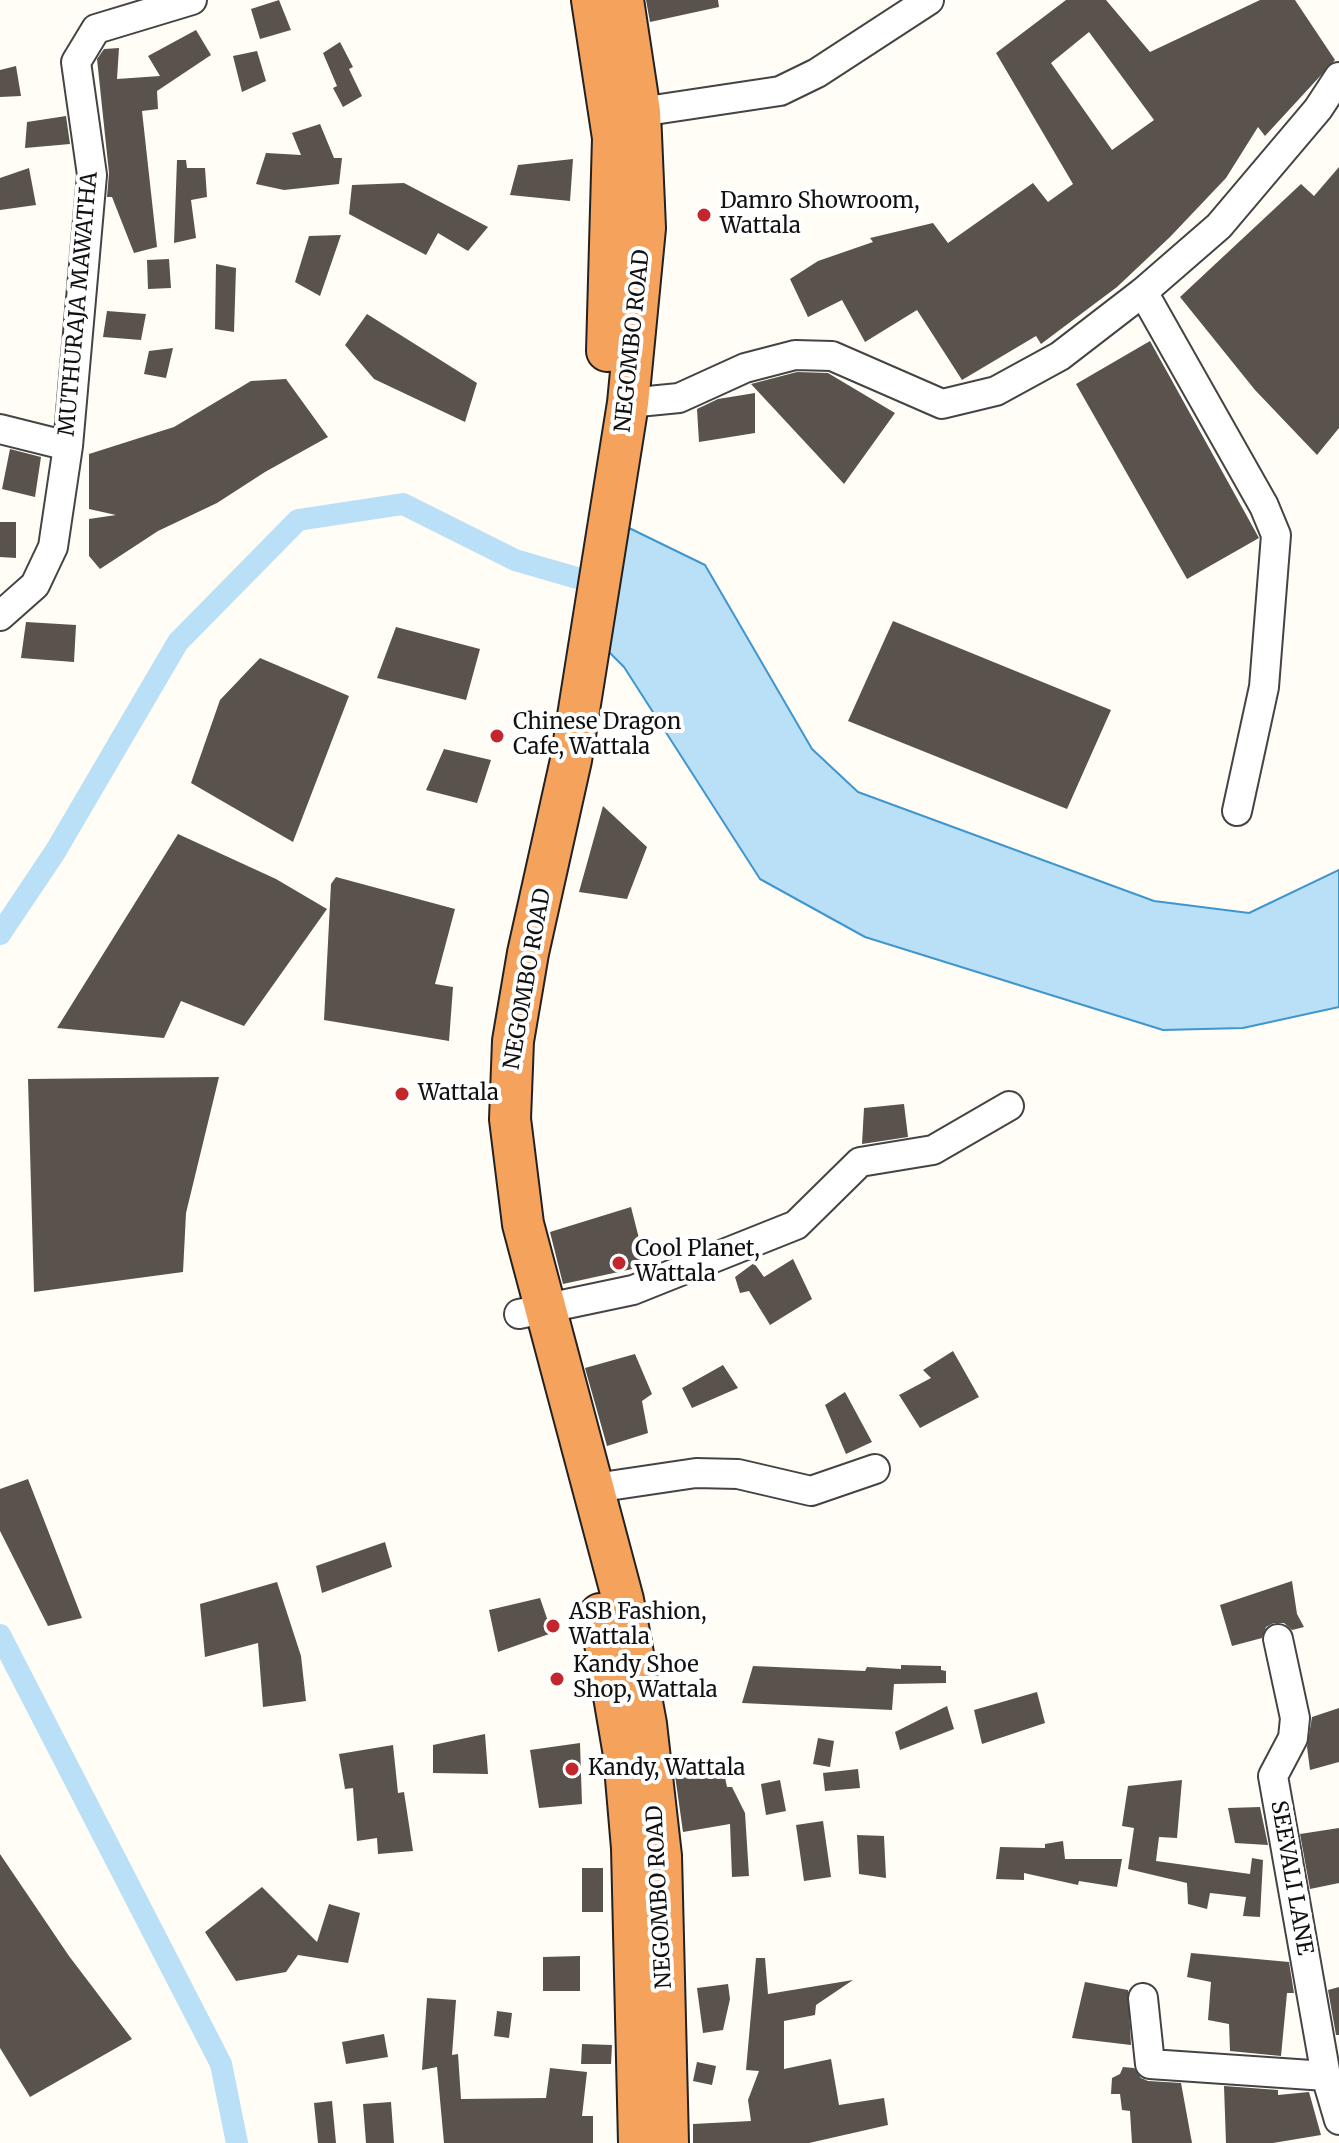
<!DOCTYPE html>
<style>
body{margin:0}
canvas{display:block;background:#fffdf5}
</style>
<canvas width="1339" height="2143"></canvas>
<script>
const context = document.querySelector('canvas').getContext('2d');
context.lineJoin = 'round';
function paint(path, color) { context.fillStyle = color; context.fill(path, 'evenodd'); }
const shape = rows => new Path2D(rows.map(r => 'M' + r).join(''));
function trace(path, color, width, dash) { context.strokeStyle = color; context.lineWidth = width; context.lineCap = dash ? 'butt' : 'round'; context.setLineDash(dash || []); context.stroke(path); }
function drawText(font, color, halo, rows, align = 'center') {
  context.font = font + ' Merriweather,serif'; context.lineWidth = 8; context.setLineDash([]); context.textBaseline = 'middle'; context.strokeStyle = halo; context.fillStyle = color; for (const [text, x, y, turn = 0] of rows) {
    context.save(); context.translate(x, y); context.rotate((+turn || 0) * Math.PI / 180); context.textAlign = isNaN(turn) ? turn : align; if (halo) context.strokeText(text, 0, 0); context.fillText(text, 0, 0); context.restore();
  }
}
const water = shape([
 [627,527,705,565,812,749,858,792,1154,901,1249,913,1339,870,1339,1007,1243,1028,1163,1030,865,937,760,879,624,667,606,649,627,527]
]);
paint(water, '#b9e0f7');
trace(water, '#3f96cf', 2);
trace(shape([
 [0,934,55,852,178,642,298,520,403,504,515,560,608,587],
 [0,1635,221,2064,237,2143]
]), '#b9e0f7', 22);
paint(shape([
 [279,0,291,30,260,39,251,9],
 [646,0,718,0,719,7,650,22],
 [1066,0,1106,0,1150,52,1260,0,1295,0,1335,60,1265,136,1258,127,1226,178,1170,237,1117,287,1041,344,1036,336,962,380,917,310,865,342,842,300,808,317,790,279,818,261,873,242,870,238,933,223,948,243,1033,183,1048,202,1073,184,996,53],
 [1089,32,1154,120,1112,150,1051,63],
 [196,30,211,55,157,91,158,109,142,111,157,247,134,253,112,197,107,197,109,173,97,59,104,49,119,48,117,79,160,76,148,56],
 [340,42,353,67,349,69,362,96,343,107,333,88,337,86,323,53],
 [257,51,266,81,242,92,233,56],
 [16,66,21,96,0,97,0,70],
 [66,116,70,144,25,148,27,122],
 [320,124,334,158,342,158,339,184,284,190,256,184,266,153,301,155,292,133],
 [573,159,570,201,510,195,518,165],
 [177,160,186,160,187,168,205,168,207,197,191,200,196,238,174,243],
 [1339,167,1339,428,1317,455,1255,390,1180,297,1301,184,1314,196],
 [29,168,36,205,0,210,0,178],
 [404,183,488,227,468,251,438,233,426,255,349,214,352,185],
 [341,235,320,296,295,282,309,236],
 [169,259,171,288,148,289,147,260],
 [216,264,236,268,234,332,215,329],
 [107,311,146,314,141,340,103,337],
 [367,314,477,383,465,422,374,379,345,345],
 [1150,341,1259,538,1187,579,1076,384],
 [173,348,166,378,144,374,149,351],
 [797,372,828,373,895,413,844,484,751,384],
 [286,379,328,437,265,472,217,503,158,531,100,569,89,556,89,519,116,515,89,509,89,454,174,427,251,381],
 [755,393,755,433,699,442,697,409,718,399],
 [10,449,41,457,35,497,2,489],
 [0,522,16,522,16,558,0,557],
 [893,621,1111,710,1067,809,848,721],
 [26,622,76,625,74,662,21,658],
 [396,627,480,649,466,700,377,678],
 [260,658,349,696,293,842,191,783,220,700],
 [444,749,491,760,477,803,426,790],
 [603,806,647,847,627,899,579,892],
 [178,834,276,879,327,909,244,1026,181,1001,164,1038,57,1028],
 [336,877,455,909,435,984,453,987,449,1041,324,1020,331,884],
 [219,1077,186,1213,183,1272,34,1292,28,1079],
 [904,1104,908,1137,862,1144,864,1108],
 [631,1207,646,1266,563,1284,550,1232],
 [793,1259,812,1299,770,1325,749,1291,740,1293,735,1277,754,1263,764,1277],
 [953,1351,979,1397,920,1428,899,1395,931,1378,923,1370],
 [635,1354,652,1394,642,1401,648,1433,607,1446,585,1368],
 [723,1365,738,1388,692,1408,682,1388],
 [845,1392,872,1442,846,1454,825,1405],
 [28,1479,82,1618,48,1626,0,1531,0,1489],
 [385,1542,392,1567,322,1593,316,1566],
 [1292,1581,1297,1614,1304,1627,1292,1630,1284,1623,1274,1623,1266,1627,1262,1638,1232,1646,1220,1605],
 [277,1582,301,1656,306,1701,263,1707,258,1643,205,1657,200,1604],
 [540,1598,552,1633,498,1652,489,1610],
 [901,1665,941,1666,941,1670,946,1671,946,1683,894,1684,892,1710,742,1703,753,1666,865,1671,867,1667,901,1669],
 [1037,1692,1045,1723,982,1744,974,1710],
 [947,1706,954,1729,900,1750,895,1732],
 [1339,1708,1339,1762,1310,1770,1307,1747,1312,1717],
 [485,1734,488,1774,433,1773,433,1745],
 [818,1738,834,1741,830,1767,813,1764],
 [580,1743,582,1804,539,1808,530,1750],
 [393,1745,398,1793,404,1792,413,1851,378,1854,377,1838,357,1841,353,1788,345,1789,339,1754],
 [721,1759,727,1787,732,1787,745,1813,749,1876,732,1877,730,1824,683,1832,674,1768],
 [858,1769,860,1788,825,1791,823,1773],
 [780,1780,786,1811,766,1815,761,1784],
 [1182,1780,1177,1838,1159,1837,1156,1861,1250,1874,1252,1858,1263,1860,1260,1917,1243,1916,1246,1897,1210,1893,1207,1909,1188,1904,1187,1883,1128,1869,1134,1828,1122,1826,1128,1786],
 [1260,1807,1268,1845,1235,1843,1228,1808],
 [823,1821,831,1877,804,1881,796,1825],
 [1339,1828,1339,1883,1310,1889,1300,1834],
 [857,1835,884,1836,886,1878,859,1874],
 [1063,1841,1065,1859,1122,1859,1117,1887,1079,1881,1078,1885,1024,1873,1024,1880,996,1879,1000,1847,1045,1848,1045,1844],
 [0,1854,69,1956,132,2039,30,2097,0,2048],
 [582,1868,603,1868,603,1912,582,1912],
 [262,1887,317,1942,329,1904,360,1913,348,1963,298,1955,286,1972,236,1981,205,1932],
 [1191,1953,1289,1962,1294,1993,1287,1993,1281,2056,1230,2051,1229,2024,1208,2020,1211,1982,1187,1977],
 [580,1956,580,1991,543,1991,543,1957],
 [756,1958,765,1958,768,1994,853,1980,816,2005,815,2015,784,2021,784,2069,831,2059,839,2105,884,2098,888,2125,809,2143,693,2143,693,2124,751,2121,748,2100,759,2071,746,2070],
 [1085,1982,1128,1990,1131,2045,1072,2038],
 [728,1984,730,1999,723,2030,703,2033,697,1988],
 [1339,1987,1339,2035,1336,2035,1328,1990],
 [427,1998,456,2000,452,2055,458,2054,461,2099,546,2098,550,2068,587,2072,582,2116,593,2116,593,2143,444,2143,437,2067,422,2070],
 [497,2011,512,2013,509,2038,494,2036],
 [384,2034,388,2057,346,2064,342,2042],
 [582,2044,612,2045,611,2064,581,2064],
 [697,2062,716,2066,712,2085,693,2081],
 [1123,2067,1134,2068,1141,2078,1148,2081,1181,2083,1192,2143,1132,2143,1130,2111,1122,2110,1120,2094,1111,2094,1112,2078,1120,2074],
 [1224,2086,1278,2090,1278,2095,1309,2092,1321,2135,1273,2143,1226,2143],
 [332,2101,336,2143,318,2143,314,2103],
 [391,2102,394,2143,366,2143,363,2104]
]), '#5a524d');
const minor = shape([
 [640,112,780,91,817,73,929,0],
 [1143,292,1264,506,1276,535,1264,687,1237,811],
 [628,403,679,398,745,368,795,355,832,356,942,404,996,391,1060,356,1143,292,1219,226,1318,109,1339,77],
 [0,429,68,446],
 [0,616,35,585,53,547,68,446,92,175,76,62,96,29,192,0],
 [519,1314,633,1290,796,1225,860,1162,933,1150,1009,1106],
 [595,1488,696,1473,738,1474,811,1491,875,1469],
 [1278,1639,1295,1718,1293,1738,1273,1776,1326,2076,1339,2120],
 [1143,1998,1150,2064,1326,2076]
]);
const highway = shape([
 [592,0,613,138,607,351],
 [623,0,640,112,645,228,628,403,571,760,528,953,513,1041,510,1119,523,1224,623,1600,646,1724,661,1856,668,2143],
 [600,1614,624,1755,632,1848,639,2143]
]);
trace(minor, '#444', 32);
trace(highway, '#222', 44);
trace(minor, '#fff', 28);
trace(highway, '#f5a25d', 40);
for (const [x, y, r, color] of [
 [704,215,8,"#c4262e"],
 [497,736,8,"#c4262e"],
 [402,1094,8,"#c4262e"],
 [619,1263,8,"#c4262e"],
 [553,1626,8,"#c4262e"],
 [557,1679,8,"#c4262e"],
 [572,1769,8,"#c4262e"]
]) { const dot = new Path2D(); dot.arc(x, y, r, 0, 2 * Math.PI); context.fillStyle = color; context.fill(dot); trace(dot, '#fff', 3); }
drawText('22px', '#111', '#fff', [
 ["Damro Showroom,",720,202],
 ["Wattala",720,227],
 ["Chinese Dragon",513,723],
 ["Cafe, Wattala",513,748],
 ["Wattala",418,1094],
 ["Cool Planet,",635,1250],
 ["Wattala",635,1275],
 ["ASB Fashion,",569,1613],
 ["Wattala",569,1638],
 ["Kandy Shoe",573,1666],
 ["Shop, Wattala",573,1691],
 ["Kandy, Wattala",588,1769]
], 'left');
drawText('22px', '#111', '#fff', [
 ["MUTHURAJA MAWATHA",79,304,-85],
 ["NEGOMBO ROAD",633,341,-84],
 ["NEGOMBO ROAD",528,979,-80],
 ["SEEVALI LANE",1291,1878,80],
 ["NEGOMBO ROAD",660,1897,-93]
]);
</script>
